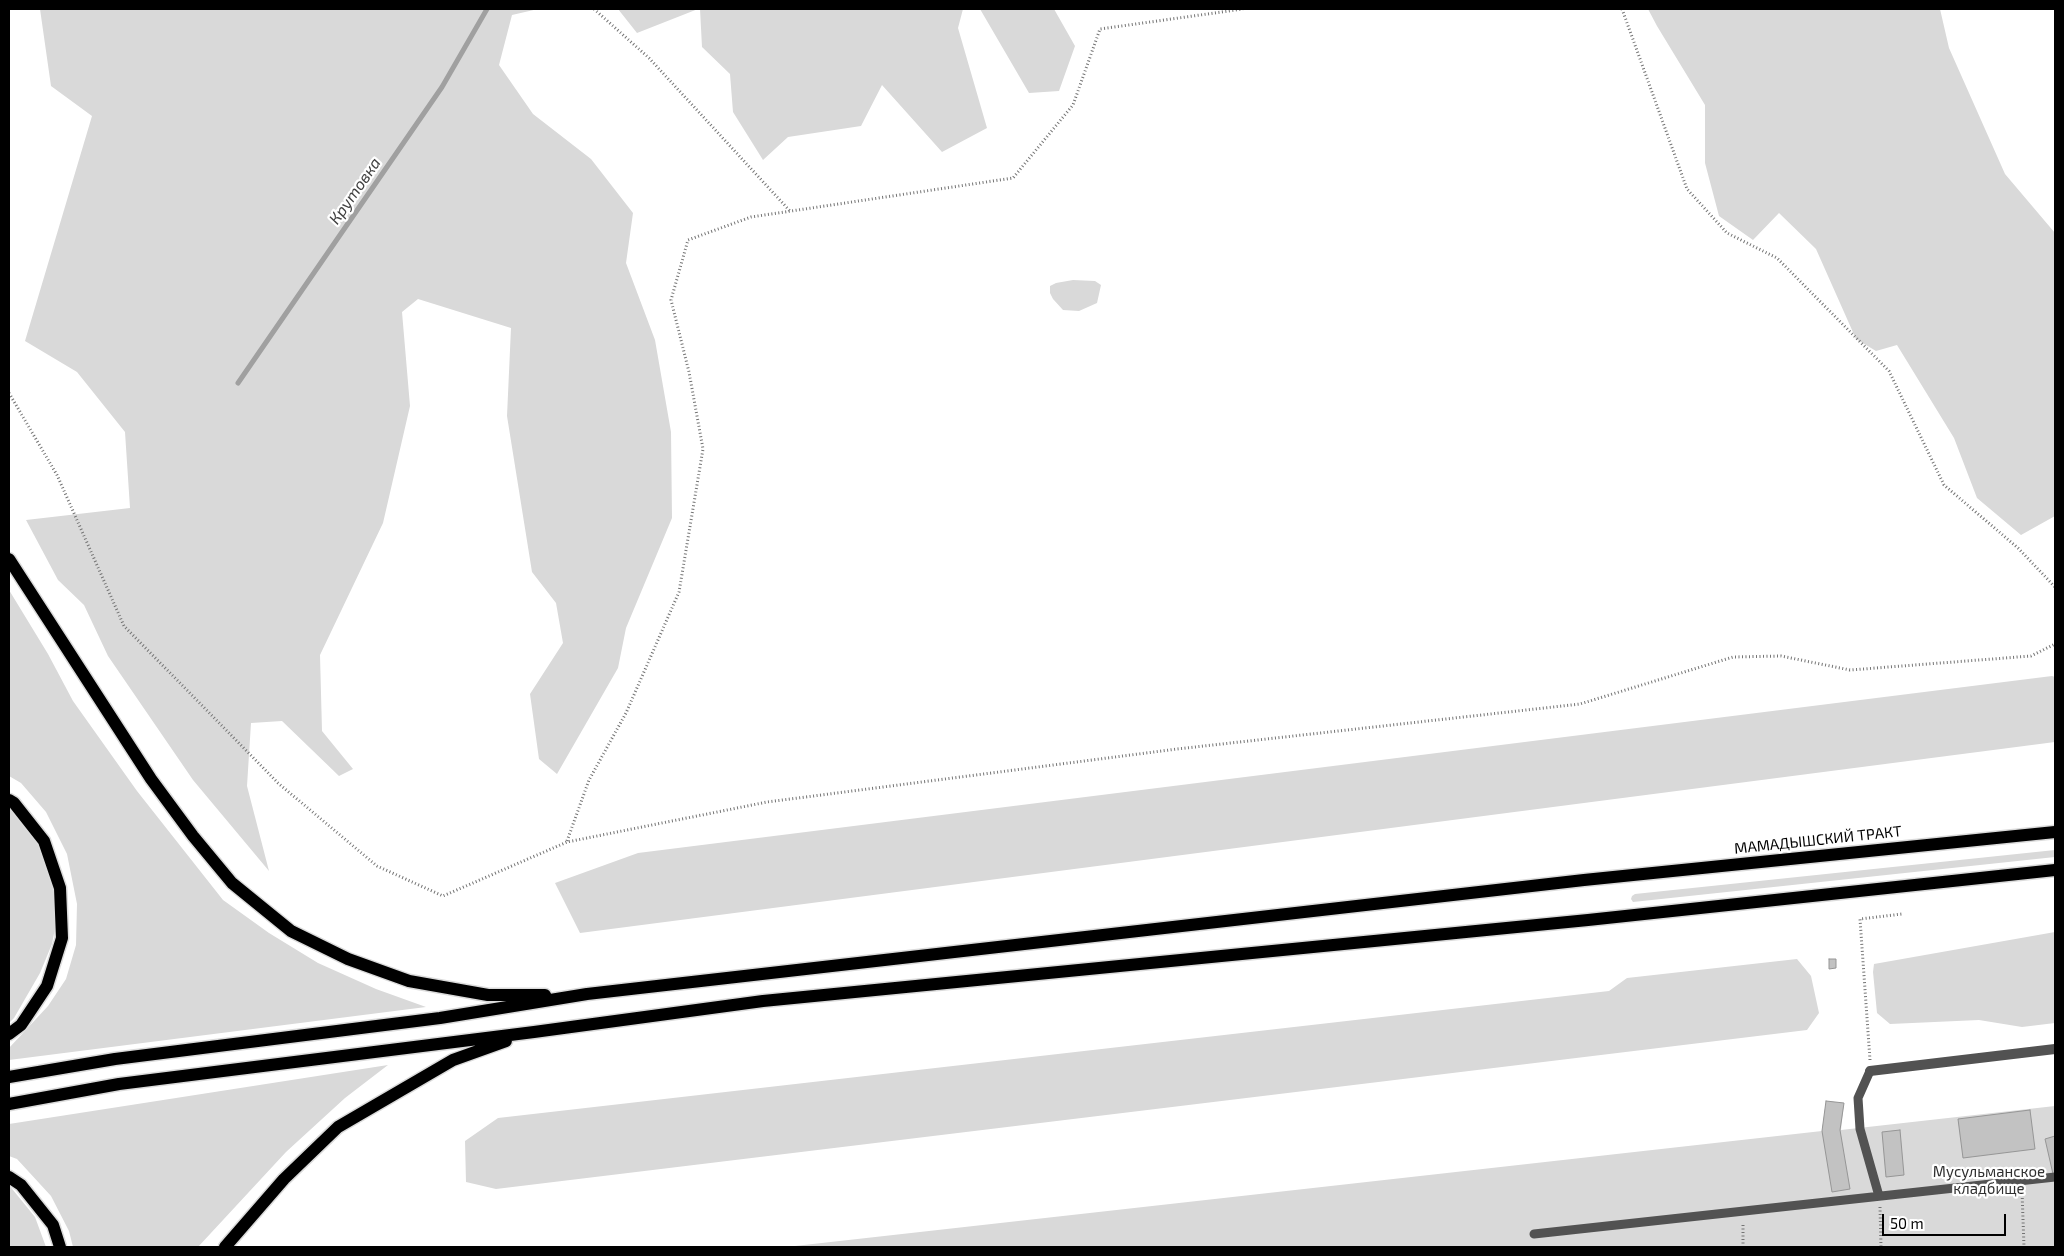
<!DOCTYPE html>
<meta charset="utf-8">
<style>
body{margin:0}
#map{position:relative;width:2064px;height:1256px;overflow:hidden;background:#fff;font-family:"Exo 2",sans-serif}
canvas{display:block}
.frame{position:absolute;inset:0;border:10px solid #000;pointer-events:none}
.scale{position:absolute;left:1882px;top:1214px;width:124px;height:22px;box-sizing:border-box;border:2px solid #000;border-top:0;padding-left:6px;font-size:15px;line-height:18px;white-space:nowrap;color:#000;-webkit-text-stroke:4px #fff;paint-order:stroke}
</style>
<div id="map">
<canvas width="2064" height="1256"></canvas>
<div class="frame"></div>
<div class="scale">50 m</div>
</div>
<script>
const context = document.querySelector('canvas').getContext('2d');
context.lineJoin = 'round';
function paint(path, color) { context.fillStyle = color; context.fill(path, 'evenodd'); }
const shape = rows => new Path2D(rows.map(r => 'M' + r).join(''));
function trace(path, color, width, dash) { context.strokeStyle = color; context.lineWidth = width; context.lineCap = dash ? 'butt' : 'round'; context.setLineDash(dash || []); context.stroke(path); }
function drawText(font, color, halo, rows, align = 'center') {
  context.font = font + ' "Exo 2",sans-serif'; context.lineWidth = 4.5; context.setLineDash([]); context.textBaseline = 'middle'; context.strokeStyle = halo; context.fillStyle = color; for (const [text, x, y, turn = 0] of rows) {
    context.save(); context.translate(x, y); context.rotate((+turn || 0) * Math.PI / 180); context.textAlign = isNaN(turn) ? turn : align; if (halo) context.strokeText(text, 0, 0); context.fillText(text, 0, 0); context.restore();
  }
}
paint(shape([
 [40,9,538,9,512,15,499,65,533,114,591,159,633,213,626,263,655,340,671,432,672,518,626,628,618,668,557,774,539,759,530,694,563,643,556,603,532,572,507,416,511,328,418,299,402,312,410,406,383,523,320,655,322,731,353,769,339,776,282,721,251,723,247,786,269,871,193,780,108,656,84,605,58,580,26,520,130,508,125,432,77,372,25,341,92,116,51,86],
 [618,9,698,9,637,33],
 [700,9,963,9,958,28,987,128,942,152,882,85,861,126,788,137,763,160,733,112,730,74,702,47],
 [980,9,1054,9,1075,46,1059,91,1029,93],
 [1648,9,1940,9,1949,48,2005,174,2055,233,2055,516,2021,535,1977,498,1954,438,1897,345,1876,351,1856,339,1816,249,1779,213,1753,240,1719,216,1705,163,1705,105,1657,26],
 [1073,280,1095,281,1101,285,1097,303,1079,311,1063,310,1053,299,1050,293,1050,286,1056,283],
 [9,590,48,654,73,701,137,791,223,900,269,933,318,963,376,989,426,1007,9,1060,9,1048,48,1006,66,979,76,945,77,904,67,854,46,812,21,783,9,776],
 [2052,676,2055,677,2055,742,580,933,555,883,638,853],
 [9,808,34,833,47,861,55,889,57,918,52,944,40,973,14,1018,9,1023],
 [2055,850,2055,857,1633,902,1631,899,1632,896,1635,894],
 [2055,932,2055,1023,2022,1027,1979,1020,1890,1024,1877,1013,1873,972,1874,964],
 [1797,959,1811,976,1819,1013,1807,1030,496,1189,466,1182,465,1141,498,1118,1609,991,1627,978],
 [388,1065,345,1098,286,1152,198,1247,73,1247,69,1231,51,1196,17,1159,9,1156,9,1124],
 [1826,1101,1844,1103,1841,1130,2055,1106,2055,1247,786,1247,1822,1131],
 [9,1185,35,1217,46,1247,9,1247]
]), '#d9d9d9');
trace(shape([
 [238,383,442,87,487,9]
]), '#a0a0a0', 5);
const building = shape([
 [1829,959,1836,959,1836,968,1829,969,1829,959],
 [1826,1101,1844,1103,1840,1130,1850,1189,1832,1192,1822,1131,1826,1101],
 [2030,1110,2035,1149,1963,1158,1958,1119,2030,1110],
 [1900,1130,1904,1175,1886,1177,1882,1132,1900,1130],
 [2055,1136,2055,1173,2053,1174,2045,1139,2055,1136]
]);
paint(building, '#c2c2c2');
trace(building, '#969696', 1);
const primary = shape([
 [9,559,151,779,193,836,232,883,291,931,348,959,409,981,488,995,545,995],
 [9,800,14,803,44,841,60,888,62,938,47,986,21,1025,9,1034],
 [9,1077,115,1059,440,1018,587,994,1584,880,2055,832],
 [9,1104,119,1084,534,1032,763,1001,1588,920,2055,870],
 [9,1177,21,1185,53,1225,60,1247],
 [225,1247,284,1179,338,1127,453,1060,506,1041]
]);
trace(primary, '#dbdbdb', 15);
trace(shape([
 [594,9,649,58,790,211],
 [1622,9,1687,189,1727,233,1777,258,1889,371,1944,485,2018,548,2055,587],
 [9,393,57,475,124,626,278,783,377,866,443,896,567,842,767,802,1177,749,1580,704,1733,657,1781,656,1850,670,2031,656,2055,644],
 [567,841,589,780,626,713,679,592,703,449,689,372,671,300,688,240,751,217,1013,178,1073,105,1100,29,1243,9],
 [1870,1060,1860,919,1902,914],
 [2022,1191,2024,1247],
 [1880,1207,1881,1247],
 [1743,1247,1743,1223]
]), '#747474', 3, [1, 2.5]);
trace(shape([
 [1870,1071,1858,1098,1860,1129,1879,1196],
 [1534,1234,2055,1177]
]), '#525252', 9);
trace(shape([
 [1870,1071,2055,1049]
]), '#525252', 10);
trace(primary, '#000', 12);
drawText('15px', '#000', '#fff', [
 ["МАМАДЫШСКИЙ ТРАКТ",1818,840,-6]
]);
drawText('15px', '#303030', '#fff', [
 ["Мусульманское",1989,1172],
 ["кладбище",1989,1189]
]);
drawText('italic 16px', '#414141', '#fff', [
 ["Крутовка",355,191,-55]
]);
</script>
